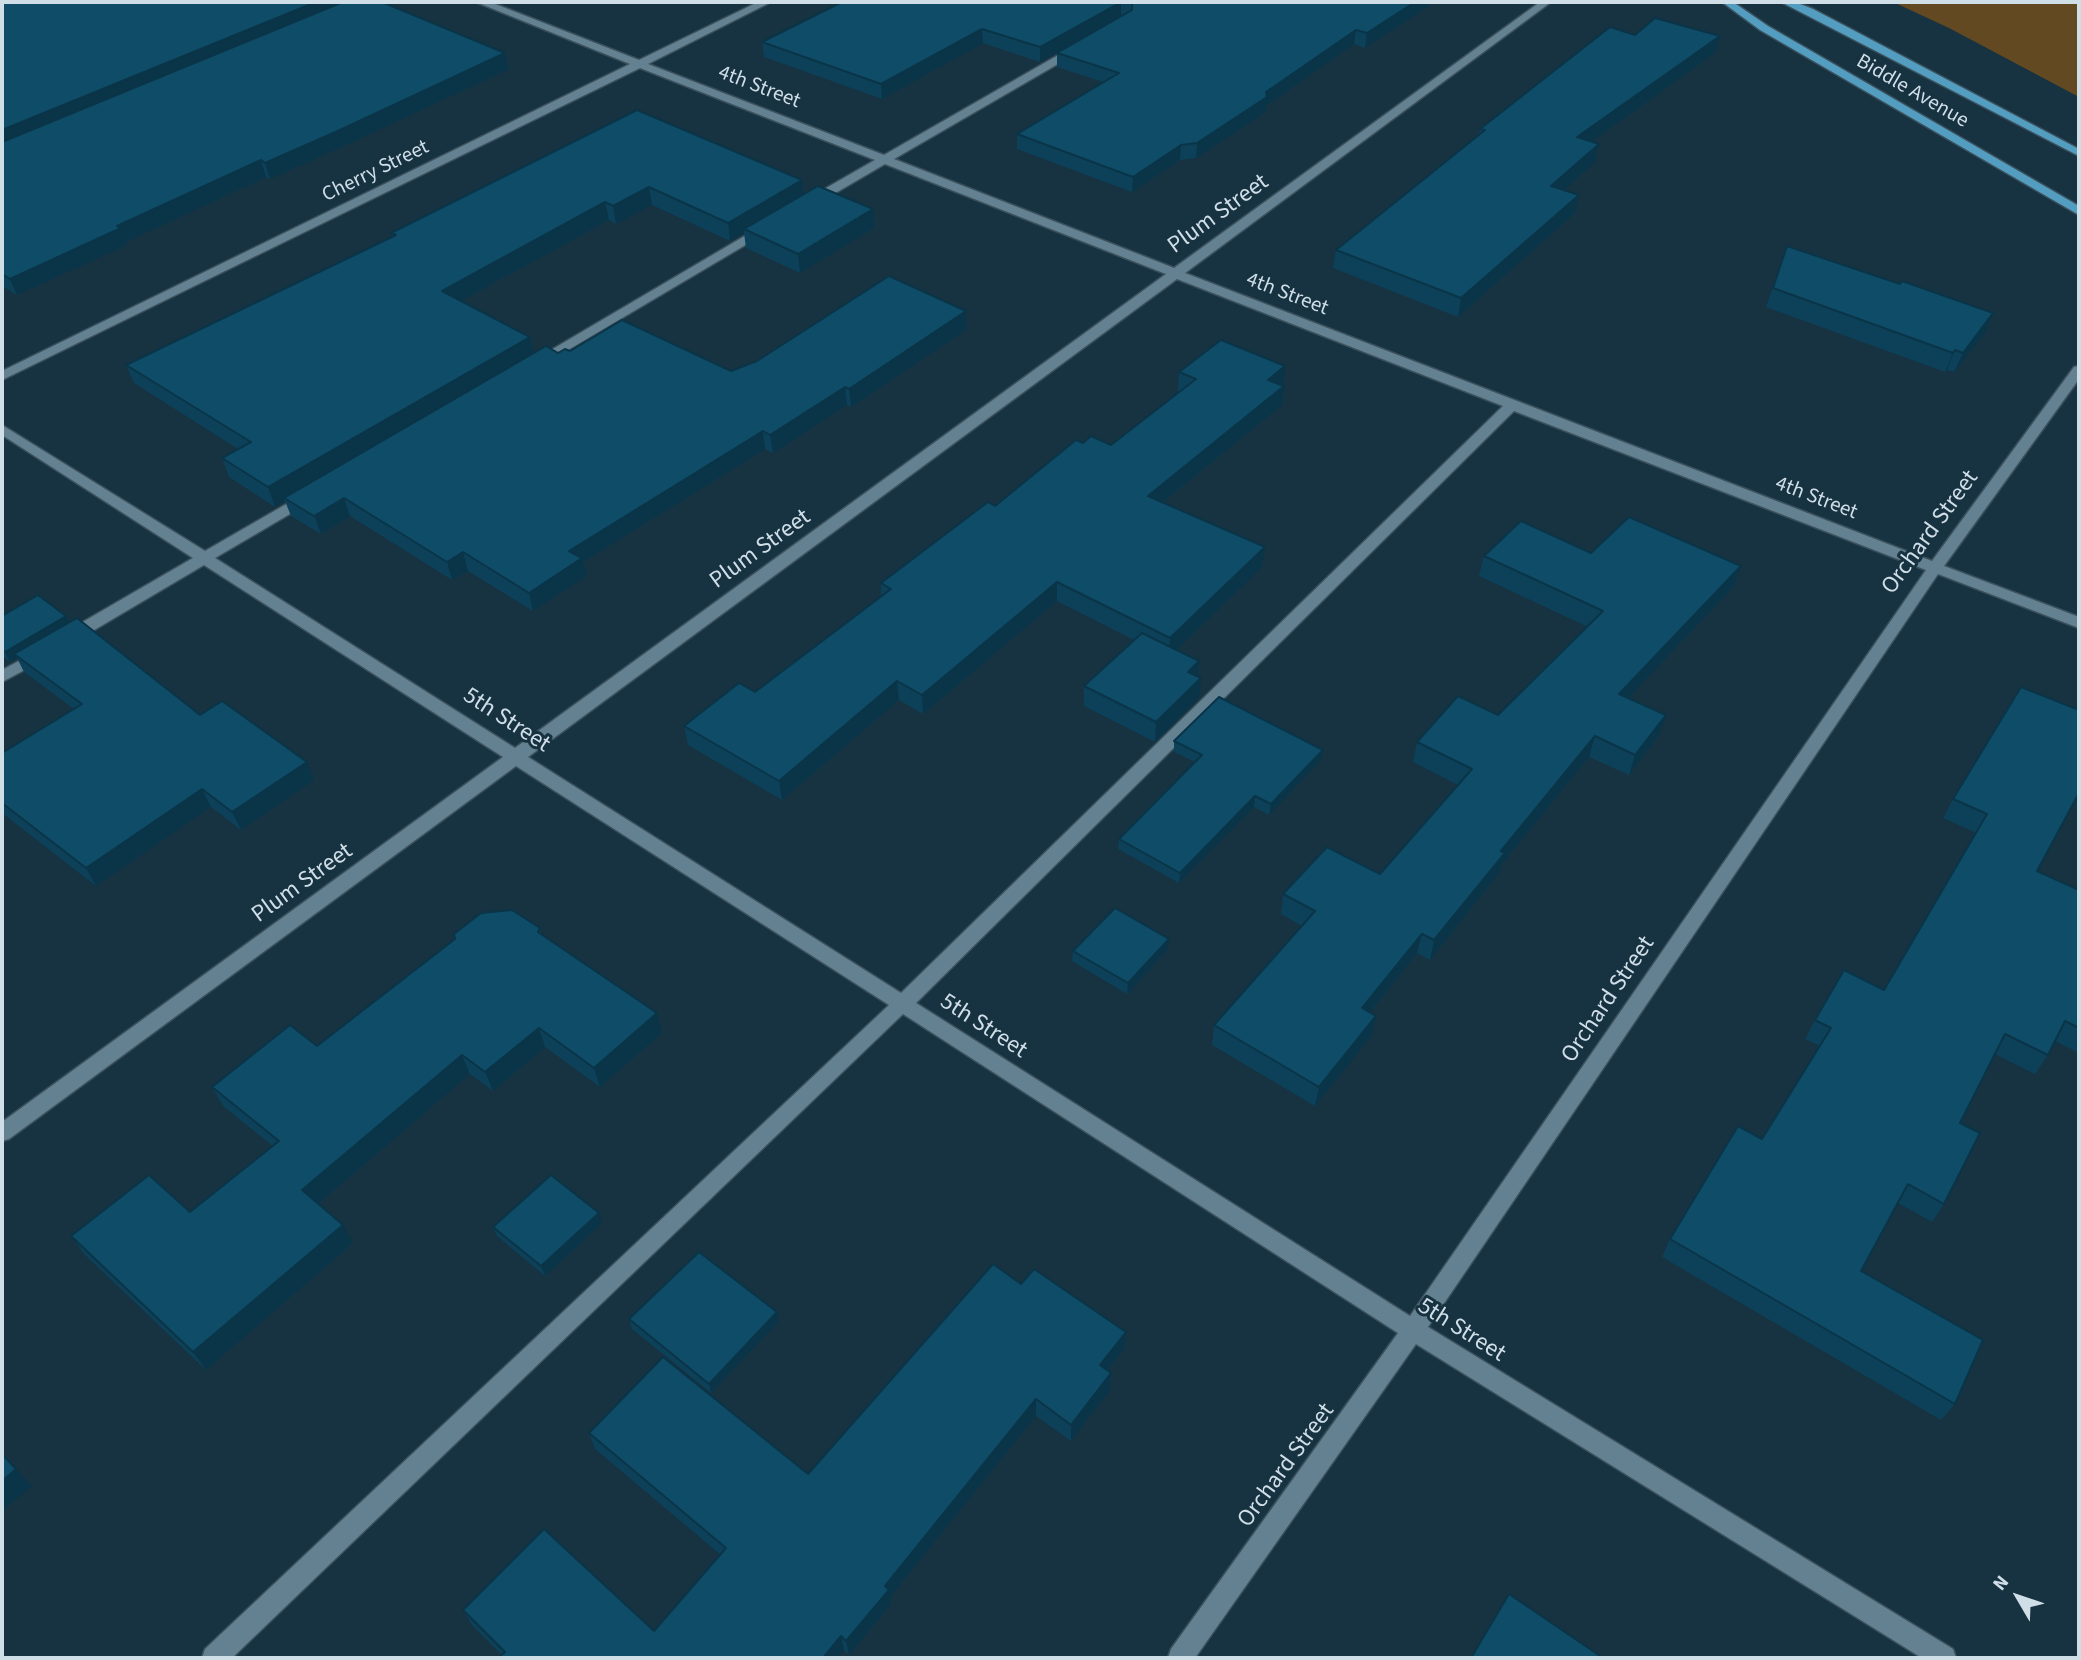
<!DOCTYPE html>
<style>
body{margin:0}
#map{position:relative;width:2081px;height:1660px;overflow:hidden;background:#173240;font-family:"Source Sans 3",sans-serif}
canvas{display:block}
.frame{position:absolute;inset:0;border:4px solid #cfdee7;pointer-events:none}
.north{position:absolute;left:1983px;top:1562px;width:70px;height:70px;-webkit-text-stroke:5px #173240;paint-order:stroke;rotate:309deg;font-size:19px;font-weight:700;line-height:28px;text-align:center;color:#cfdee7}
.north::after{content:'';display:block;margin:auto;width:24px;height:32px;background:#cfdee7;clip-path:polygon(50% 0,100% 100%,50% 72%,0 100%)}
</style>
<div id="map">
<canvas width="2081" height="1660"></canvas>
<div class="frame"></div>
<div class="north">N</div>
</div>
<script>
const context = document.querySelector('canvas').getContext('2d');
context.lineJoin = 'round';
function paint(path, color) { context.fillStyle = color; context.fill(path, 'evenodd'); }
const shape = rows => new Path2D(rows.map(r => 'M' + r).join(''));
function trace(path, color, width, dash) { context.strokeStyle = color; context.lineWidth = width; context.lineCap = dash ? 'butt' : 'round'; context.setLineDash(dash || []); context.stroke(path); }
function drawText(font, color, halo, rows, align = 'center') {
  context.font = font + ' "Source Sans 3",sans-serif'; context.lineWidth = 6; context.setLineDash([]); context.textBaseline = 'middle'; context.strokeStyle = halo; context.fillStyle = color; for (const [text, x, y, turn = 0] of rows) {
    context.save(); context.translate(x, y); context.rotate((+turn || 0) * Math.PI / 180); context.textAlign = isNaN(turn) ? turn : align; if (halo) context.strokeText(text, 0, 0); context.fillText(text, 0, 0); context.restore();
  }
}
paint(shape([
 [1893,2,2079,2,2079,97,1949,28]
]), '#634921');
const minor = shape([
 [476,2,490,2,639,60,758,2,771,2,648,64,884,155,1074,46,1082,46,1082,50,894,159,1174,268,1540,2,1551,2,1185,273,1932,561,2074,367,2079,366,2079,379,1944,566,2079,617,2079,628,1938,574,1428,1327,1953,1649,1956,1658,1922,1658,1416,1344,1195,1658,1168,1658,1171,1649,1398,1333,903,1014,232,1658,202,1658,205,1649,889,1005,516,766,9,1139,2,1141,2,1122,503,757,204,565,74,642,62,642,60,638,62,634,193,558,2,435,2,425,205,551,302,495,312,495,314,498,312,501,215,558,515,748,1166,274,885,164,815,205,807,205,807,199,875,160,640,68,2,380,2,371,630,64,476,2],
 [1177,279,1503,406,901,993,528,757,1177,279],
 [1514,411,1926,570,1410,1316,916,1003,1514,411],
 [765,224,769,225,769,231,541,366,536,367,529,363,765,224],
 [41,649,49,654,47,658,2,682,2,670,41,649]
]);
const major = shape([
 [1722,2,1733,2,1768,26,2079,206,2079,215,1760,30,1722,2],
 [1781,2,1795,2,1813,9,2079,149,2079,156,1781,2]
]);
trace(minor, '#3a505c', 3);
trace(major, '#3a505c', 3);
paint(minor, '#648191');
paint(major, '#539dc0');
paint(shape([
 [2,2,505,53,509,69,344,146,270,179,266,177,126,242,127,245,17,295,2,286],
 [842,2,1435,2,1365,48,1354,44,1266,106,1266,112,1196,158,1180,160,1132,192,1017,149,1017,134,1103,82,1057,67,1057,53,1122,16,1040,62,983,43,882,99,764,57,762,42],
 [1635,35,1715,53,1591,142,1595,162,1563,190,1579,195,1575,213,1458,317,1333,268,1336,250,1479,135,1480,129],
 [637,110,804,195,873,209,874,228,800,273,746,248,744,233,730,241,652,205,616,224,609,220,461,301,530,337,533,354,570,351,731,371,967,329,851,407,847,405,773,453,765,449,583,562,587,576,533,611,468,571,452,580,350,516,321,534,291,516,285,501,275,507,229,477,222,458,238,449,134,383,126,365,392,236,391,233],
 [1787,246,1985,333,1954,372,1947,370,1945,372,1766,307],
 [1179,372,1283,385,1282,386,1284,386,1282,405,1162,503,1262,567,1176,650,1199,661,1198,676,1199,698,1155,742,1084,706,1084,686,1134,640,1057,601,923,714,899,700,782,800,688,745,684,726,755,692,881,596,881,583,995,506,1083,443,1111,445,1180,392,1178,391],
 [1591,553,1741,566,1734,586,1628,698,1659,735,1629,775,1589,757,1502,864,1499,873,1430,960,1417,953,1370,1012,1372,1035,1315,1106,1212,1045,1214,1025,1302,926,1281,914,1283,894,1380,874,1458,785,1413,762,1417,742,1498,715,1588,627,1479,576,1484,556],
 [2,616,66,616,70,622,200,715,314,780,241,830,211,807,96,886,2,813,2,753,74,709,24,672,17,658,10,662,2,656],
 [2021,687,2037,871,2079,890,2079,1053,2055,1041,2048,1055,2035,1074,1995,1054,1960,1123,1944,1204,1932,1222,1898,1203,1861,1271,1955,1404,1941,1420,1662,1257,1670,1239,1762,1139,1820,1046,1805,1039,1815,1020,1884,990,1976,833,1943,818,1953,799],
 [1174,741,1321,760,1269,815,1254,807,1179,883,1118,849,1119,839,1195,762,1174,752],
 [540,928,541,934,662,1033,600,1087,545,1047,493,1091,470,1074,318,1204,353,1243,206,1370,85,1255,71,1236,190,1212,273,1146,223,1106,212,1087,317,1046],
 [1168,949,1127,994,1072,961,1073,951],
 [602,1223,545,1276,497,1236,493,1227],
 [1021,1284,1126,1332,1124,1349,1108,1370,1111,1373,1110,1390,1071,1441,1036,1416,890,1597,891,1604,849,1655,844,1650,502,1655,472,1625,463,1610,654,1631,721,1555,595,1449,589,1433,808,1474],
 [629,1319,779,1321,711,1393,632,1329]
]), '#0d4159');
paint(shape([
 [316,2,353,2,2,149,2,130],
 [1121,2,1121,16,1040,62,1040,47],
 [1415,2,1435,2,1365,48,1367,33],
 [982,29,983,43,882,99,881,84],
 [1356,30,1354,44,1266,106,1266,112,1196,158,1197,143,1266,92],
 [1720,36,1715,53,1573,155,1577,137],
 [505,53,509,69,344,146,270,179,265,163],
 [1599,144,1595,162,1548,204,1551,186],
 [1181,145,1180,160,1132,192,1133,177],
 [261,160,266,177,126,242,127,245,17,295,10,279,117,226],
 [802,180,804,198,744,229,744,233,730,241,728,223],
 [649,187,652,205,616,224,613,206],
 [1579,195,1575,213,1458,317,1461,298],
 [605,202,609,220,446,309,442,291],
 [873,209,874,228,800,273,798,254],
 [966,311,967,329,851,407,849,389],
 [1993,313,1985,333,1954,372,1963,353],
 [530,337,534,355,284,498,285,501,275,507,268,487],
 [1955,350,1947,370,1945,372,1953,353],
 [1285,366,1283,385,1266,399,1268,380],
 [1284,386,1282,405,1147,515,1148,496],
 [845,387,847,405,773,453,770,435],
 [763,431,765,449,583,562,587,576,533,611,529,593,569,551],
 [344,498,350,516,321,534,314,516],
 [1265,547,1262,567,1168,658,1170,638],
 [463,552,468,571,452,580,447,562],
 [1741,566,1734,586,1613,714,1619,694],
 [1057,582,1057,601,923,714,922,695],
 [66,616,72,626,14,654,17,658,10,662,5,652],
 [1199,661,1198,681,1188,672],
 [1201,678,1199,698,1155,742,1156,722],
 [897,681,899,700,782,800,779,781],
 [1666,715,1659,735,1629,775,1635,755],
 [1595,736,1589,757,1502,864,1499,873,1430,960,1434,940,1501,851],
 [1323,750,1321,760,1269,815,1271,804],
 [307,762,314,780,241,830,232,812],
 [202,789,211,807,96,886,86,868],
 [1255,796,1254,807,1179,883,1180,873],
 [1422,934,1417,953,1358,1027,1362,1008],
 [1169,939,1168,949,1127,994,1128,983],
 [657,1013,662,1033,600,1087,594,1068],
 [1376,1016,1372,1035,1315,1106,1319,1087],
 [539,1028,545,1047,493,1091,485,1072],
 [462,1055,470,1074,312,1209,302,1190],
 [599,1213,602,1223,545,1276,541,1266],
 [343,1225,353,1243,206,1370,193,1352],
 [777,1312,779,1321,711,1393,709,1384],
 [1126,1332,1124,1349,1099,1381,1100,1365],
 [1111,1373,1110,1390,1071,1441,1071,1425],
 [1036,1399,1036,1416,890,1597,891,1604,849,1655,846,1641,885,1586],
 [16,1469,32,1486,2,1511,2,1481],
 [841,1636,844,1650,838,1658,823,1658]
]), '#0a3548');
const building = shape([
 [2,2,316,2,2,130,2,2],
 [343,2,382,2,505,53,340,130,265,163,261,160,117,226,121,228,10,279,2,274,2,142,343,2],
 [842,2,1121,2,1040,47,982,29,881,84,762,42,842,2],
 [1127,2,1415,2,1367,33,1356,30,1266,92,1267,97,1197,143,1181,145,1133,177,1017,134,1119,73,1057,53,1132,10,1132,2,1127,2],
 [1655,18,1720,36,1577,137,1599,144,1551,186,1579,195,1461,298,1336,250,1485,130,1480,129,1610,27,1635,35,1655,18],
 [637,110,802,180,728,223,649,187,613,206,605,202,442,291,530,337,268,487,222,458,251,442,126,365,396,235,391,233,637,110],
 [818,186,873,209,798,254,744,229,818,186],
 [1787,246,1900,284,1902,281,1993,313,1963,353,1955,350,1953,353,1773,288,1787,246],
 [889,276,966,311,849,389,845,387,770,435,763,431,569,551,582,558,529,593,463,552,447,562,344,498,314,516,284,498,546,346,558,353,565,349,570,351,622,320,731,371,757,361,889,276],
 [1221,340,1285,366,1268,380,1284,386,1148,496,1265,547,1170,638,1057,582,922,695,897,681,779,781,684,726,739,683,755,692,891,589,881,583,988,502,995,506,1076,440,1083,443,1091,436,1111,445,1196,379,1179,372,1221,340],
 [1629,517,1741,566,1619,694,1666,715,1635,755,1595,736,1501,851,1505,853,1434,940,1422,934,1362,1008,1376,1016,1319,1087,1214,1025,1315,911,1283,894,1327,847,1380,874,1472,769,1417,742,1458,696,1498,715,1603,611,1484,556,1521,521,1591,553,1629,517],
 [38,595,66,616,5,652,2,650,2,616,38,595],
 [77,618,200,715,222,701,307,762,232,812,202,789,86,868,2,803,2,753,82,704,14,654,77,618],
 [1142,633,1199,661,1188,672,1201,678,1156,722,1084,686,1142,633],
 [2021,687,2079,710,2079,793,2037,871,2079,890,2079,1028,2065,1021,2048,1055,2005,1034,1960,1123,1980,1133,1944,1204,1908,1184,1861,1271,1983,1340,1955,1404,1670,1239,1738,1126,1762,1139,1831,1028,1815,1020,1844,970,1884,990,1987,814,1953,799,2021,687],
 [1219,697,1323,750,1271,804,1255,796,1180,873,1119,839,1202,755,1174,741,1219,697],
 [1115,908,1169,939,1128,983,1073,951,1115,908],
 [512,910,540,928,538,932,657,1013,594,1068,539,1028,485,1072,462,1055,302,1190,343,1225,193,1352,71,1236,149,1175,190,1212,279,1141,212,1087,290,1025,317,1046,455,939,454,934,481,913,512,910],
 [551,1175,599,1213,541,1266,493,1227,551,1175],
 [699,1252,777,1312,709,1384,629,1319,699,1252],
 [993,1264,1021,1284,1034,1269,1126,1332,1100,1365,1111,1373,1071,1425,1036,1399,885,1586,889,1590,846,1641,841,1636,823,1658,498,1658,505,1652,463,1610,544,1529,654,1631,726,1548,589,1433,663,1357,808,1474,993,1264],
 [2,1454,16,1469,2,1481,2,1454],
 [1509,1594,1603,1658,1471,1658,1509,1594]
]);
paint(building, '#0f4c67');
trace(building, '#0a3548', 2);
drawText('21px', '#cfdee7', '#173240', [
 ["4th Street",759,88,21],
 ["Biddle Avenue",1912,92,30],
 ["Cherry Street",376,172,-26],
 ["4th Street",1287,295,21],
 ["4th Street",1816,499,21]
]);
drawText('24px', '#cfdee7', '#173240', [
 ["Plum Street",1219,215,-36],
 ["Orchard Street",1931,533,-54],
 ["Plum Street",761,550,-36],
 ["5th Street",506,721,33],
 ["Plum Street",303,884,-36],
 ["Orchard Street",1609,1000,-56],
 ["5th Street",983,1027,33],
 ["5th Street",1461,1331,32],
 ["Orchard Street",1287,1466,-54]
]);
</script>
